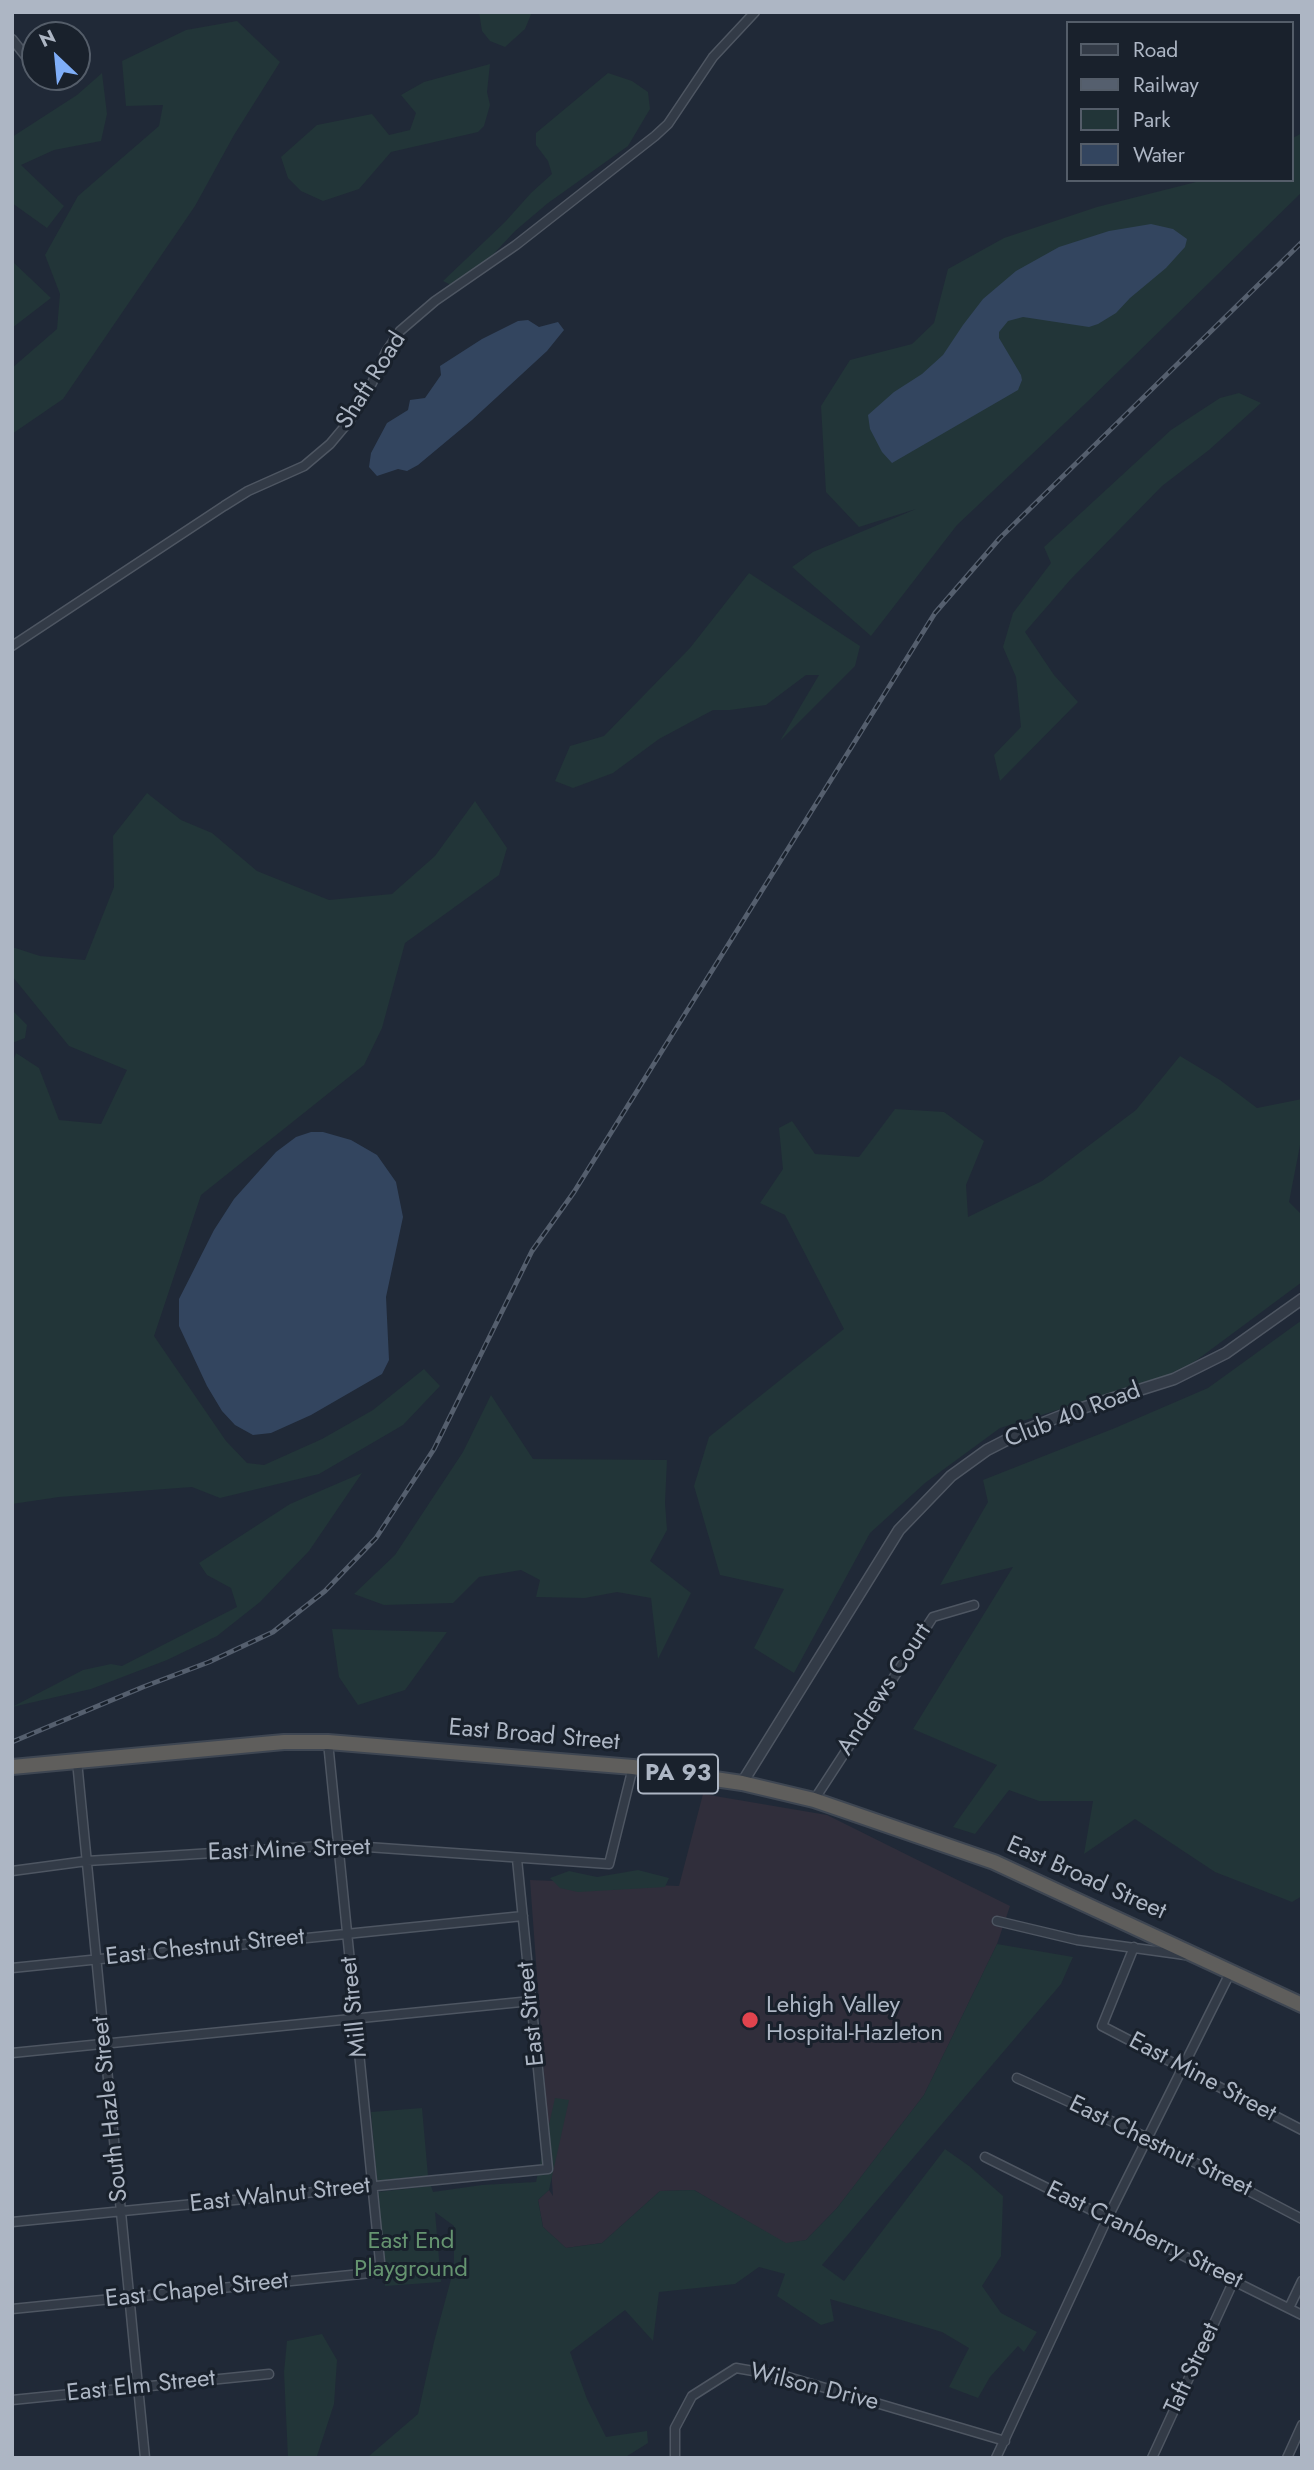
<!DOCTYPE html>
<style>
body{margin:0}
#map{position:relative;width:1314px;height:2470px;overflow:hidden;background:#202937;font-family:Jost,sans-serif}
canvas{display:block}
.frame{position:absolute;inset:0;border:14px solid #adb6c4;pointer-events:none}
.legend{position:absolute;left:1066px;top:21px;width:228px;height:161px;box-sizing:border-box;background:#19212c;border:2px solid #545d69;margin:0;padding:9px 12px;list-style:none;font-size:21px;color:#adb6c4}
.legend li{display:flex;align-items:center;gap:14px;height:35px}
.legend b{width:35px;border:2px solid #545d69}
.north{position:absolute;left:21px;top:21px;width:70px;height:70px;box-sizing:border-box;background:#19212c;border:2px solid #545d69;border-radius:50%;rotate:334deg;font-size:19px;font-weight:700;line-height:28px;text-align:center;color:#adb6c4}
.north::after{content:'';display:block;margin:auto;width:24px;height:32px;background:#7faef8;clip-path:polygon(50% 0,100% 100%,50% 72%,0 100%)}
</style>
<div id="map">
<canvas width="1314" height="2470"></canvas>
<div class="frame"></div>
<ul class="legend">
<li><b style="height:9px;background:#333b47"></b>Road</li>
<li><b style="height:9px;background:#555f6e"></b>Railway</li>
<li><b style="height:19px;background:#223538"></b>Park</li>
<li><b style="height:19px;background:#33455f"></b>Water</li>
</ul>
<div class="north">N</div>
</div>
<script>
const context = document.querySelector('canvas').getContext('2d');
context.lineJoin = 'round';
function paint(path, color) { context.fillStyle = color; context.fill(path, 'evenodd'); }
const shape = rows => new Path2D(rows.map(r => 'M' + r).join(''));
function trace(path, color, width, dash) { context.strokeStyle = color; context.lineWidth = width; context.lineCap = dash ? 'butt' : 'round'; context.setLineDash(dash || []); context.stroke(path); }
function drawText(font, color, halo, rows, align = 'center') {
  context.font = font + ' Jost,sans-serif'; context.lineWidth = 6; context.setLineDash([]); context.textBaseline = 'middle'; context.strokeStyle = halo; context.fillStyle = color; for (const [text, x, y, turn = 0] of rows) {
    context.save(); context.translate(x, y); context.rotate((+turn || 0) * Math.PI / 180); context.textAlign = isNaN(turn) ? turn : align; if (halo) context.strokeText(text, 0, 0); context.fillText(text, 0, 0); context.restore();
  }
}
paint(shape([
 [703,1794,827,1815,1010,1906,997,1944,924,2095,837,2208,806,2240,786,2244,694,2190,660,2191,602,2243,566,2248,543,2227,538,2200,549,2190,553,2196,530,1880,679,1886]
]), '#302e3b');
paint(shape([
 [479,12,532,12,525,29,505,47,490,41,482,31],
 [237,21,280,62,234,135,195,206,63,399,12,434,12,368,57,329,60,294,45,255,78,196,159,126,163,105,126,106,122,61,186,30],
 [490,64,487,92,490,105,484,126,478,132,391,152,359,189,323,201,301,191,288,178,281,157,317,125,372,114,389,135,410,130,416,113,401,95,424,82],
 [102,73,107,114,101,141,54,150,21,165,64,206,47,228,12,203,12,137,77,95],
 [608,73,632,81,648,92,650,109,628,146,548,203,515,231,487,261,451,285,443,281,505,222,531,193,552,174,548,161,536,145,536,133],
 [1302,133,1302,192,1085,404,957,525,871,636,792,567,813,552,916,509,859,527,826,492,821,406,850,360,912,344,934,323,948,269,1004,238,1097,207,1204,180,1291,180,1291,139],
 [12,261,51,298,12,328],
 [1239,393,1261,403,1209,450,1162,486,1070,580,1025,632,1054,675,1078,702,1000,781,994,755,1021,727,1016,677,1003,647,1013,613,1051,563,1044,547,1171,430,1220,398],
 [749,573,860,646,855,666,780,741,819,675,806,675,766,705,730,710,713,710,659,739,613,773,573,788,555,781,570,746,604,736,690,648],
 [147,793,181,820,212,833,257,871,329,900,392,894,435,856,475,801,507,848,499,875,405,943,382,1028,364,1065,201,1195,154,1336,226,1441,247,1463,264,1465,322,1439,373,1410,424,1369,440,1386,403,1425,319,1474,220,1498,192,1487,59,1497,12,1504,12,1064,16,1053,39,1068,59,1120,101,1124,127,1070,69,1046,12,976,12,947,40,956,85,960,114,887,113,836],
 [12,1010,27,1025,25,1038,12,1043],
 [1180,1056,1220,1080,1257,1108,1302,1099,1302,1135,1289,1202,1302,1215,1302,1282,1182,1371,1000,1428,925,1483,870,1533,794,1673,754,1648,784,1589,720,1575,694,1486,709,1437,844,1329,785,1215,760,1203,783,1169,779,1128,792,1121,815,1154,859,1157,895,1109,944,1112,984,1141,966,1185,968,1217,1042,1181,1136,1110],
 [1302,1320,1302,1896,1292,1902,1215,1872,1135,1819,1084,1854,1093,1801,1039,1801,1009,1790,975,1834,953,1827,997,1765,913,1729,1013,1567,940,1585,988,1502,983,1480,1115,1428,1208,1388],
 [491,1395,533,1459,667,1460,665,1503,667,1530,650,1561,691,1593,658,1659,651,1598,617,1592,585,1598,536,1597,540,1580,521,1570,479,1577,453,1603,384,1605,354,1594,395,1555,463,1452],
 [362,1473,309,1551,260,1602,217,1636,167,1660,91,1689,12,1707,83,1670,111,1664,122,1666,237,1607,231,1588,207,1575,199,1563,290,1504],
 [332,1629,447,1632,405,1690,358,1705,339,1677],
 [638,1870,669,1878,665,1887,578,1892,560,1888,550,1878,569,1871,597,1877],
 [997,1944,1073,1957,1061,1984,822,2265,844,2281,945,2149,969,2166,1003,2196,1001,2256,982,2286,1001,2313,1037,2332,1024,2352,1018,2346,990,2377,978,2398,949,2387,969,2348,942,2332,830,2299,834,2321,821,2325,777,2296,785,2274,759,2267,735,2284,659,2292,653,2341,625,2310,570,2352,587,2399,606,2437,647,2431,648,2443,624,2458,288,2458,284,2372,287,2341,322,2334,337,2360,334,2404,317,2456,369,2456,418,2414,434,2342,454,2268,454,2226,435,2212,441,2282,385,2286,378,2192,431,2186,433,2192,482,2185,536,2182,555,2098,569,2100,549,2190,538,2200,543,2227,566,2248,602,2243,660,2191,694,2190,786,2243,806,2240,837,2208,924,2095],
 [422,2108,428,2176,377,2181,371,2112]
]), '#223538');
paint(shape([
 [1151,224,1173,229,1187,239,1185,247,1166,268,1130,298,1116,313,1098,324,1089,327,1023,317,1008,321,999,332,999,338,1021,375,1022,380,1018,390,892,463,882,452,870,429,868,415,894,392,922,374,943,355,963,325,983,299,1016,271,1059,247,1109,231],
 [528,320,539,327,558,322,564,330,547,351,472,420,418,465,407,471,398,469,377,476,369,467,371,453,387,423,408,410,410,400,425,398,441,375,440,366,482,339,518,321],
 [311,1132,323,1132,351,1140,377,1155,396,1182,403,1217,386,1297,389,1360,382,1374,311,1415,271,1433,253,1435,235,1425,222,1411,207,1386,179,1326,179,1299,214,1230,234,1199,276,1152,296,1137]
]), '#33455f');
const minor = shape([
 [12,39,35,68],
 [42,77,46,82],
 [12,646,224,506,248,491,304,466,330,444,351,419,372,383,386,352,400,331,435,301,516,245,655,136,668,124,713,57,755,12],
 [77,1761,145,2458],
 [814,1800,933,1617,974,1605],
 [12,1871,87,1861,339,1845,609,1864,633,1767],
 [997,1921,1077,1940,1185,1955],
 [1134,1947,1102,2026,1302,2130],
 [12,1968,523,1916],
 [12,2053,531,2001],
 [1017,2078,1148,2138,1302,2219],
 [985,2157,1302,2315],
 [12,2222,548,2169,517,1859],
 [1289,2308,1302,2281],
 [12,2309,381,2272,328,1742],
 [12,2400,269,2374],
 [675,2458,675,2428,692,2396,736,2368,788,2377,1005,2441],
 [996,2458,1107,2219,1231,1971],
 [1152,2458,1234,2280],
 [1287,2458,1302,2425]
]);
const tertiary = shape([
 [742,1783,899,1530,951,1476,987,1450,1028,1429,1076,1410,1174,1379,1226,1353,1302,1299]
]);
const trunk = shape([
 [12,1767,284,1742,328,1742,633,1767,742,1783,814,1800,994,1862,1302,2005]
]);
trace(minor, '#4e5662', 11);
trace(tertiary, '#4e5662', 13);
trace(trunk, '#3e4652', 18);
trace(minor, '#333b47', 8);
trace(tertiary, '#333b47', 10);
trace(trunk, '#5f5e5c', 14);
const rail = shape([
 [12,1742,143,1687,209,1662,273,1632,325,1591,376,1538,434,1449,532,1251,574,1192,935,613,1000,538,1302,242]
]);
trace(rail, '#555f6e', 5);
trace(rail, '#19212c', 2.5, [8]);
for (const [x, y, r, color] of [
 [750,2020,9,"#e0444e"]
]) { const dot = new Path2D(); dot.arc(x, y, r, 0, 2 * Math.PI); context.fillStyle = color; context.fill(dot); trace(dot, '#19212c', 2.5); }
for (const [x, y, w] of [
 [678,1774,80]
]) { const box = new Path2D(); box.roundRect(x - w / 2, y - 19.5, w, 39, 5); context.fillStyle = '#19212c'; context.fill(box); trace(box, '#adb6c4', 2); }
drawText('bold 23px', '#adb6c4', null, [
 ["PA 93",678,1774]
]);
drawText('24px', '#adb6c4', '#19212c', [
 ["Shaft Road",372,381,-58],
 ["Club 40 Road",1073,1416,-21],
 ["Andrews Court",885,1690,-57],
 ["East Broad Street",534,1736,5],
 ["East Mine Street",289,1851,-2],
 ["East Broad Street",1086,1879,24],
 ["East Chestnut Street",205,1948,-6],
 ["Mill Street",355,2007,-96],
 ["East Street",532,2014,-96],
 ["East Mine Street",1202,2078,28],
 ["South Hazle Street",111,2109,-96],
 ["East Chestnut Street",1160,2147,26],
 ["East Walnut Street",280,2196,-6],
 ["East Cranberry Street",1144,2236,26],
 ["East Chapel Street",197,2291,-6],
 ["Taft Street",1193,2369,-65],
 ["East Elm Street",141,2387,-6],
 ["Wilson Drive",814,2388,14]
]);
drawText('24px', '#adb6c4', '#19212c', [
 ["Lehigh Valley",766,2006],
 ["Hospital-Hazleton",766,2034]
], 'left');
drawText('24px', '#659470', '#19212c', [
 ["East End",411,2242],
 ["Playground",411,2270]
]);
</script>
